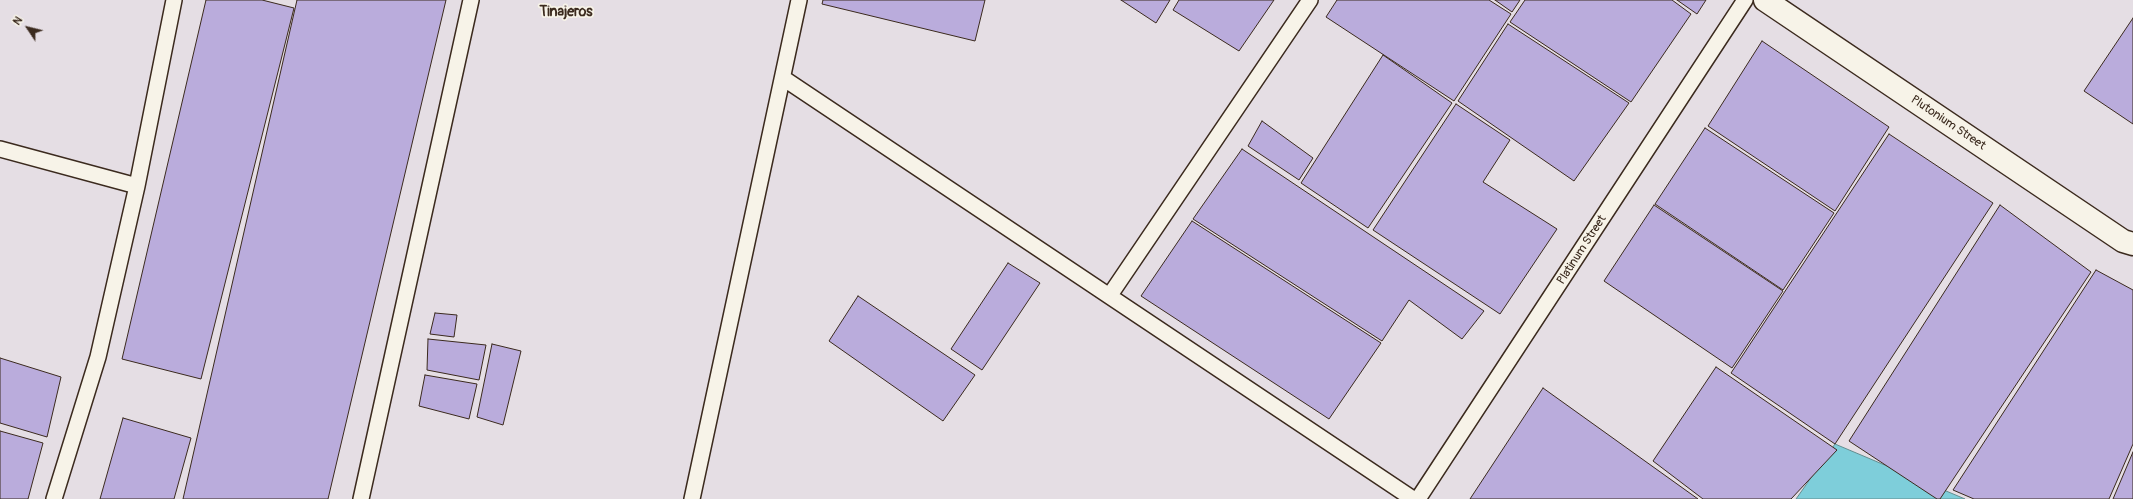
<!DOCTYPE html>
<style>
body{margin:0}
#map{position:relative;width:2133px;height:499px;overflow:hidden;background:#f7f3e8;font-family:Pangolin,sans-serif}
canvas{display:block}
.north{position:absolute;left:8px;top:8px;width:40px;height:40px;-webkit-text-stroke:3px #f7f3e8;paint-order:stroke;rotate:305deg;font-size:11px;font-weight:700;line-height:16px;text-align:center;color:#3b2a1e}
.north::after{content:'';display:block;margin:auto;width:14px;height:18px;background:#3b2a1e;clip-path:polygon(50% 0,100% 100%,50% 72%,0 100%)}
</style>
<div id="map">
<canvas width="2133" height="499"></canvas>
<div class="north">N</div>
</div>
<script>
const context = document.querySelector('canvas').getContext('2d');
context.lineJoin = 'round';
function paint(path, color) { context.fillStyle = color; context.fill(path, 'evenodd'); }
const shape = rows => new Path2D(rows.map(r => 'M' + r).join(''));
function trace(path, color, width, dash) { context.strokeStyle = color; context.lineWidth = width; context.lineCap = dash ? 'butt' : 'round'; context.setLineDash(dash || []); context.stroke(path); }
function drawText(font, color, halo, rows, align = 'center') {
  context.font = font + ' Pangolin,sans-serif'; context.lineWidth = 3.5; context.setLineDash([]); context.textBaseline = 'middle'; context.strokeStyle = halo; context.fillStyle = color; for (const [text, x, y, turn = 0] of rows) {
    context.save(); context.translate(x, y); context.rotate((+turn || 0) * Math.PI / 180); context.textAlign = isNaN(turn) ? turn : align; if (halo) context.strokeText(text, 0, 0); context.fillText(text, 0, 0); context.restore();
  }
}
paint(shape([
 [0,0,2133,0,2133,499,1965,499,1835,444,1796,499,0,499]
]), '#e5dee4');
const water = shape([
 [1835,444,1965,499,1796,499,1835,444]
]);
paint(water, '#7eceda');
trace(water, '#638c8f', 1);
const building = shape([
 [206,0,262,0,294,8,201,379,122,359,206,0],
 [297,0,446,0,328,499,183,499,297,0],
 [823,0,985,0,975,41,822,4,823,0],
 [1121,0,1170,0,1156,23,1121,0],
 [1179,0,1274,0,1239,51,1173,10,1179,0],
 [1337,0,1489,0,1511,14,1454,101,1326,17,1337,0],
 [1495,0,1520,0,1512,12,1495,0],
 [1525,0,1672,0,1691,14,1631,102,1510,22,1525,0],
 [1677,0,1706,0,1697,14,1677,0],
 [2133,18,2133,124,2084,91,2133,18],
 [1508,24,1629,103,1574,181,1458,101,1508,24],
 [1762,41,1889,127,1835,211,1708,126,1762,41],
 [1383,55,1452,103,1368,228,1301,183,1383,55],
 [1456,104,1510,140,1483,182,1557,229,1500,314,1373,230,1456,104],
 [1262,121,1313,158,1299,180,1248,146,1262,121],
 [1705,128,1834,213,1783,290,1655,204,1705,128],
 [1889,134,1993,203,1835,444,1731,373,1889,134],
 [1242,149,1484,311,1462,339,1409,300,1382,341,1193,219,1242,149],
 [1654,205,1783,291,1732,368,1604,281,1654,205],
 [2000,205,2091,272,1940,499,1937,499,1849,441,2000,205],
 [1192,221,1381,343,1329,419,1141,296,1192,221],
 [1008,263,1040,283,982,370,951,349,1008,263],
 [2096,270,2133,290,2133,444,2109,499,1974,499,1953,490,2096,270],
 [858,296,975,375,943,421,829,341,858,296],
 [435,313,457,315,454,337,430,334,435,313],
 [428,339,486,345,479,380,427,370,428,339],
 [492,344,521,351,503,425,477,417,492,344],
 [0,358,61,377,47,437,0,423,0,358],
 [1716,367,1837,450,1791,499,1703,499,1653,461,1716,367],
 [425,375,477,384,469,419,419,406,425,375],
 [1543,388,1698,499,1470,499,1543,388],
 [123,418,191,438,174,499,100,499,123,418],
 [0,431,43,443,28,499,0,499,0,431],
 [2133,452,2133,499,2113,499,2133,452]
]);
paint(building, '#baacdc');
trace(building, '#3b2a1e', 1);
const lane = shape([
 [783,78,1413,499],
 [0,149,137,186,98,357,54,499],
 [137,186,174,0],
 [1110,295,1310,0],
 [361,499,471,0],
 [692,499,799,0],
 [1418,499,1745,0]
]);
const street = shape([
 [1765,0,2123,241,2133,244]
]);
trace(lane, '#3b2a1e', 18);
trace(street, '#3b2a1e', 25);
trace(lane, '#f7f3e8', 15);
trace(street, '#f7f3e8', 22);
drawText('12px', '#3b2a1e', '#f7f3e8', [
 ["Plutonium Street",1948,123,34],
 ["Platinum Street",1582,250,-57]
]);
drawText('bold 14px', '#3b2a1e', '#f7f3e8', [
 ["Tinajeros",566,12]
]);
</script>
